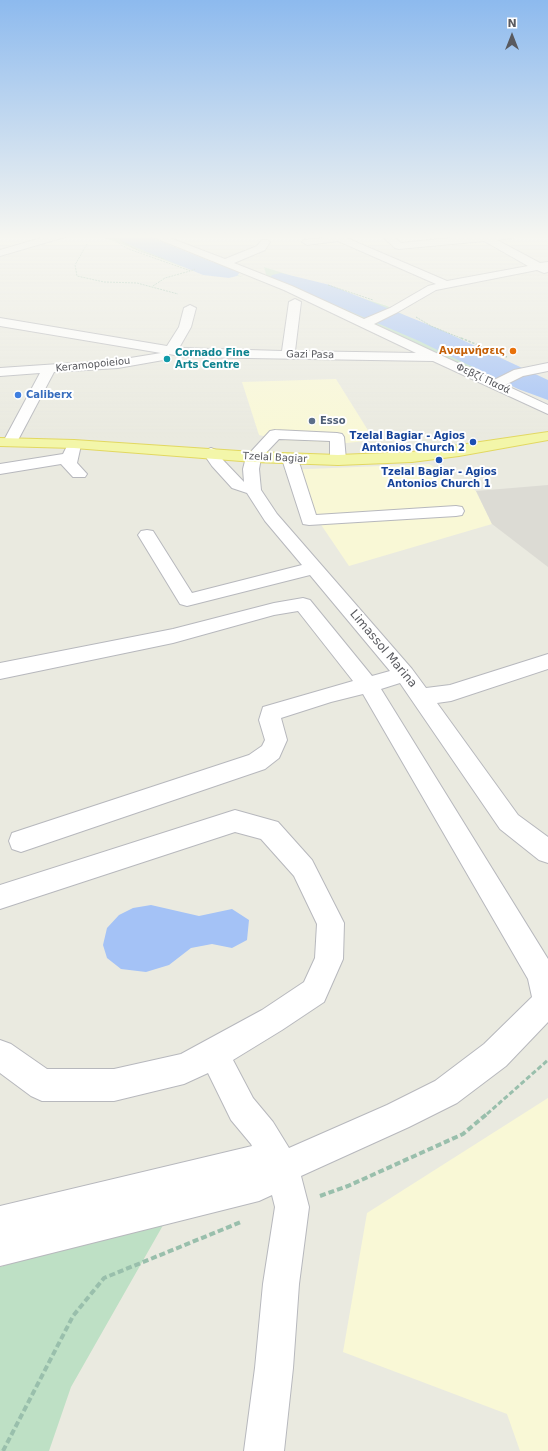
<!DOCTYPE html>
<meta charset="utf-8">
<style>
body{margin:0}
#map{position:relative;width:548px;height:1451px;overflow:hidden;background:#eaeae0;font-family:"DejaVu Sans",sans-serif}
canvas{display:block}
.north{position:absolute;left:492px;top:16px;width:40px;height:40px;-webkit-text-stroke:3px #fff;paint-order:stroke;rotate:0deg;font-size:11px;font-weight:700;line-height:16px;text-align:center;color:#595a5f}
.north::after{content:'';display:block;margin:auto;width:14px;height:18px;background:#595a5f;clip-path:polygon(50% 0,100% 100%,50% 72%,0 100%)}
</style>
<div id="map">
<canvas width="548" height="1451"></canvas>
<div class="north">N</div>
</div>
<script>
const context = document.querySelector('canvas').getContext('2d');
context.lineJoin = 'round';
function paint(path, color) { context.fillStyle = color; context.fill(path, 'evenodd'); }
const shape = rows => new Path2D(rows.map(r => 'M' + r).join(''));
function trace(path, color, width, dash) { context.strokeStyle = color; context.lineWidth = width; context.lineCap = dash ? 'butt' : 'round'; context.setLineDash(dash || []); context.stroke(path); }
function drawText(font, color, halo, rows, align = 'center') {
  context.font = font + ' "DejaVu Sans",sans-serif'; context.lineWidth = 4; context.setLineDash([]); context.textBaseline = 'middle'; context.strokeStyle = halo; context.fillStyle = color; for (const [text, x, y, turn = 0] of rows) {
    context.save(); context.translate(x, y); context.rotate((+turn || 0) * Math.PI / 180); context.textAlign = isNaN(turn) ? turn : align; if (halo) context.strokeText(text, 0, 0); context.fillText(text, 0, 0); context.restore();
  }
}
paint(shape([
 [336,379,374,440,347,443,281,440,259,435,242,382],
 [429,464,476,491,492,524,349,566,284,470],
 [548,1098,548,1451,520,1451,507,1414,343,1352,367,1213]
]), '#f9f8d6');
paint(shape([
 [548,485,548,567,492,524,476,491]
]), '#dcdbd4');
paint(shape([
 [104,235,140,235,192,259,243,277,180,266,105,238],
 [264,267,387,306,447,338,479,350,510,369,486,373,476,373,377,325,267,278],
 [170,1213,71,1387,49,1451,0,1451,0,1267]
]), '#bee0c5');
paint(shape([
 [151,905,199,916,232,909,249,920,247,940,232,948,212,944,191,948,169,965,146,972,121,969,107,958,103,945,107,928,119,915,133,908]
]), '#a4c2f6');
paint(shape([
 [118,235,145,235,215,263,237,266,241,271,237,276,229,278,203,275,130,245,121,240,118,235],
 [281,273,330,285,439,329,548,380,548,400,518,389,419,341,312,295,272,285,269,280,272,275,281,273]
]), '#a4c2f6');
const minor = shape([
 [51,235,67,235,65,237,0,256,0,250,51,235],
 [148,235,162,235,225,259,257,246,262,240,268,240,270,242,265,250,234,263,292,286,364,319,390,308,428,286,436,284,338,241,307,245,302,242,304,240,342,236,447,281,528,266,484,241,399,249,395,248,381,235,392,235,401,243,479,235,517,235,512,238,497,240,540,263,548,262,548,272,544,273,537,270,436,290,398,312,374,324,494,380,514,370,548,363,548,371,523,376,505,385,548,405,548,414,433,361,185,357,169,354,169,359,118,368,54,372,17,442,15,445,10,446,5,445,3,442,40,373,0,376,0,368,118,360,161,353,0,326,0,318,167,346,179,327,184,308,190,305,196,308,191,327,179,348,282,351,289,302,295,299,301,302,295,351,416,353,284,290,148,235],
 [275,430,337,433,342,434,344,437,346,460,343,463,338,465,333,463,330,460,330,441,279,439,261,458,259,469,261,490,277,514,412,669,426,688,450,685,548,654,548,669,451,701,437,703,518,815,548,837,548,863,539,860,500,829,400,683,381,689,548,959,548,1022,506,1066,457,1103,409,1127,301,1176,309,1207,299,1284,293,1368,284,1451,244,1451,255,1368,263,1284,275,1207,272,1195,259,1201,0,1266,0,1206,252,1146,251,1144,231,1120,208,1073,184,1084,114,1101,42,1101,31,1096,0,1073,0,1040,11,1044,47,1069,114,1069,181,1054,262,1010,304,982,315,958,317,924,294,876,261,839,235,832,0,909,0,885,235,810,278,822,312,860,344,923,343,959,324,1002,282,1030,233,1060,253,1098,273,1122,289,1148,387,1105,435,1081,484,1044,532,997,528,979,363,694,331,702,281,718,287,740,279,758,265,769,21,852,12,849,9,841,12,833,21,830,249,755,262,746,265,740,259,720,263,707,353,681,298,611,274,615,173,643,0,679,0,663,173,629,274,603,303,598,310,600,372,676,390,671,310,575,187,606,180,604,138,535,141,531,147,530,153,531,192,593,302,565,265,521,247,493,232,488,212,466,203,453,206,450,211,448,216,450,223,460,244,482,243,469,246,457,270,431,275,430],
 [74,441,79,442,81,445,77,463,87,474,85,477,73,477,61,464,0,474,0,464,63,454,69,442,74,441],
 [290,454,295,456,298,459,316,515,456,506,462,507,464,511,462,515,456,516,309,525,303,524,282,459,285,456,290,454]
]);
const major = shape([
 [548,432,548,440,459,456,412,462,338,465,254,462,74,448,0,446,0,438,74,440,254,452,338,455,412,452,548,432]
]);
trace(minor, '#b7b8bd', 2);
trace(major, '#e2d861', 2);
trace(shape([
 [110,235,121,245,131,250,191,271,195,269],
 [116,235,123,242,139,251,164,259],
 [87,244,75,265,77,276,104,282,137,283,178,294],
 [328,285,373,300],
 [153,286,165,278,190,271],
 [416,317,431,326,463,339]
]), '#99bfac', 1, [2, 1]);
trace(shape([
 [461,338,507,357]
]), '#99bfac', 1.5, [2.5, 1.5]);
trace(shape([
 [487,1114,548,1060]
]), '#99bfac', 3, [5, 2.5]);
trace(shape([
 [320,1196,348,1186,463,1134,488,1113],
 [3,1451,73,1316,104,1278,241,1222]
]), '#99bfac', 4, [6, 3]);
paint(minor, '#fff');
paint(major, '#f3f6a9');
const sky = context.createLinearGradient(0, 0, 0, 438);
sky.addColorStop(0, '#8dbaee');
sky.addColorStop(0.54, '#f6f6f1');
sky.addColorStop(1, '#f6f6f100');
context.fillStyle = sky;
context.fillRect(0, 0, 548, 438);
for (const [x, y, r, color] of [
 [513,351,4,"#e8710a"],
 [167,359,4,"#0f9aa8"],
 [18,395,4,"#3f7fe0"],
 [312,421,4,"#5c6f8a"],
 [473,442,4,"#1a4fb4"],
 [439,460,4,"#1a4fb4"]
]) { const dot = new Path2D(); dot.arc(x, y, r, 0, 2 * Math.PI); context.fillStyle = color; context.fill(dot); trace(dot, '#fff', 1.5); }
drawText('bold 10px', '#c56008', '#fff', [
 ["Αναμνήσεις",505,351]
], 'right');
drawText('bold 10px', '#0d838f', '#fff', [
 ["Cornado Fine",175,353],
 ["Arts Centre",175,365]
], 'left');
drawText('10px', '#595a5f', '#fff', [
 ["Gazi Pasa",310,355,1],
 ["Keramopoieiou",93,365,-6],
 ["Φεβζί Πασά",483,379,25],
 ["Tzelal Bagiar",275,458,3]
]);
drawText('bold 10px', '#366cbe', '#fff', [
 ["Caliberx",26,395]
], 'left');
drawText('bold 10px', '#4e5e75', '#fff', [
 ["Esso",320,421]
], 'left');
drawText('bold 10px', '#164399', '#fff', [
 ["Tzelal Bagiar - Agios",465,436],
 ["Antonios Church 2",465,448],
 ["Tzelal Bagiar - Agios",439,472,"center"],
 ["Antonios Church 1",439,484,"center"]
], 'right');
drawText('12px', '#595a5f', '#fff', [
 ["Limassol Marina",383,649,50]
]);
</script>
